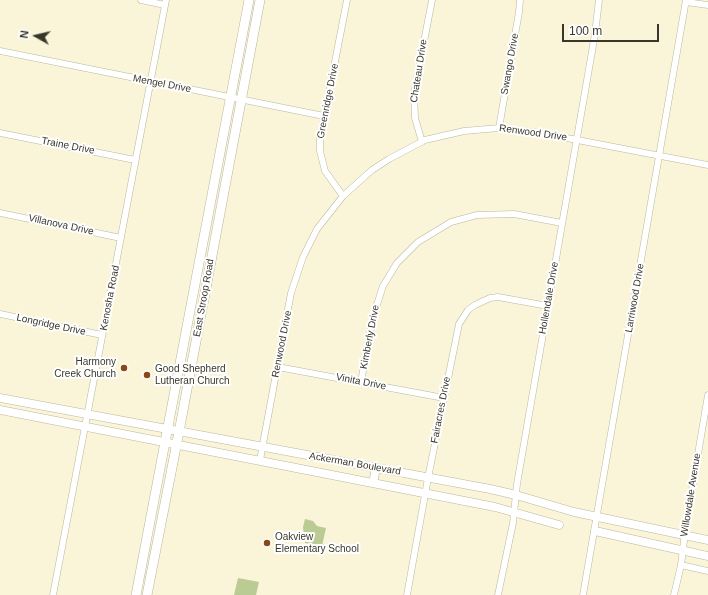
<!DOCTYPE html>
<style>
body{margin:0}
#map{position:relative;width:708px;height:595px;overflow:hidden;background:#faf5d9;font-family:Arial,sans-serif}
canvas{display:block}
.north{position:absolute;left:16px;top:16px;width:40px;height:40px;-webkit-text-stroke:3px #fff;paint-order:stroke;rotate:278deg;font-size:11px;font-weight:700;line-height:16px;text-align:center;color:#39372c}
.north::after{content:'';display:block;margin:auto;width:14px;height:18px;background:#39372c;clip-path:polygon(50% 0,100% 100%,50% 72%,0 100%)}
.scale{position:absolute;left:562px;top:24px;width:97px;height:18px;box-sizing:border-box;border:2px solid #39372c;border-top:0;padding-left:5px;font-size:12px;line-height:14px;white-space:nowrap;color:#39372c;-webkit-text-stroke:3px #fff;paint-order:stroke}
</style>
<div id="map">
<canvas width="708" height="595"></canvas>
<div class="north">N</div>
<div class="scale">100 m</div>
</div>
<script>
const context = document.querySelector('canvas').getContext('2d');
context.lineJoin = 'round';
function paint(path, color) { context.fillStyle = color; context.fill(path, 'evenodd'); }
const shape = rows => new Path2D(rows.map(r => 'M' + r).join(''));
function trace(path, color, width, dash) { context.strokeStyle = color; context.lineWidth = width; context.lineCap = dash ? 'butt' : 'round'; context.setLineDash(dash || []); context.stroke(path); }
function drawText(font, color, halo, rows, align = 'center') {
  context.font = font + ' Arial,sans-serif'; context.lineWidth = 4; context.setLineDash([]); context.textBaseline = 'middle'; context.strokeStyle = halo; context.fillStyle = color; for (const [text, x, y, turn = 0] of rows) {
    context.save(); context.translate(x, y); context.rotate((+turn || 0) * Math.PI / 180); context.textAlign = isNaN(turn) ? turn : align; if (halo) context.strokeText(text, 0, 0); context.fillText(text, 0, 0); context.restore();
  }
}
paint(shape([
 [305,519,313,521,317,526,326,528,322,546,305,543,303,527],
 [238,578,259,582,256,595,234,595]
]), '#bacc94');
const minor = shape([
 [141,0,165,5],
 [686,2,708,5],
 [0,51,324,116],
 [499,128,519,12,520,0],
 [0,133,135,160],
 [422,142,415,118,414,94,432,0],
 [343,196,325,171,320,151,320,139,347,0],
 [0,213,121,238],
 [0,314,102,335],
 [278,367,444,398],
 [361,382,373,317,383,286,397,263,418,242,451,222,477,215,514,214,562,223],
 [260,460,291,293,303,257,317,229,343,196,372,170,389,159,425,140,464,131,499,128,541,133,708,165],
 [681,565,708,571],
 [53,595,166,0],
 [407,595,428,478,459,324,468,310,475,305,490,298,498,297,548,306],
 [498,595,513,523,517,484,595,34,599,0],
 [583,595,686,0],
 [674,595,681,565,686,525,708,395]
]);
const tertiary = shape([
 [0,398,490,489,516,495,574,512,708,540],
 [0,410,495,507,559,525],
 [373,483,376,468],
 [595,531,708,556]
]);
const secondary = shape([
 [136,595,249,0],
 [147,595,179,432,260,0]
]);
trace(minor, '#bbb79c', 7);
trace(tertiary, '#bbb79c', 9);
trace(secondary, '#bbb79c', 10);
trace(minor, '#fff', 6);
trace(tertiary, '#fff', 8);
trace(secondary, '#fff', 9);
for (const [x, y, r, color] of [
 [124,368,4,"#8a4817"],
 [147,375,4,"#8a4817"],
 [267,543,4,"#8a4817"]
]) { const dot = new Path2D(); dot.arc(x, y, r, 0, 2 * Math.PI); context.fillStyle = color; context.fill(dot); trace(dot, '#fff', 1.5); }
drawText('10px', '#39372c', '#fff', [
 ["Swango Drive",510,64,-80],
 ["Chateau Drive",419,71,-81],
 ["Mengel Drive",162,84,11],
 ["Greenridge Drive",328,101,-79],
 ["Renwood Drive",533,133,8],
 ["Traine Drive",68,146,11],
 ["Villanova Drive",61,225,12],
 ["Kenosha Road",110,298,-79],
 ["East Stroop Road",204,298,-80],
 ["Hollendale Drive",549,298,-80],
 ["Larriwood Drive",635,298,-80],
 ["Longridge Drive",51,325,12],
 ["Kimberly Drive",370,337,-79],
 ["Renwood Drive",282,344,-79],
 ["Vinita Drive",361,382,11],
 ["Fairacres Drive",441,410,-79],
 ["Ackerman Boulevard",355,464,10],
 ["Willowdale Avenue",691,495,-81]
]);
drawText('10px', '#39372c', '#fff', [
 ["Harmony",116,362,"right"],
 ["Creek Church",116,374,"right"],
 ["Good Shepherd",155,369],
 ["Lutheran Church",155,381],
 ["Oakview",275,537],
 ["Elementary School",275,549]
], 'left');
</script>
